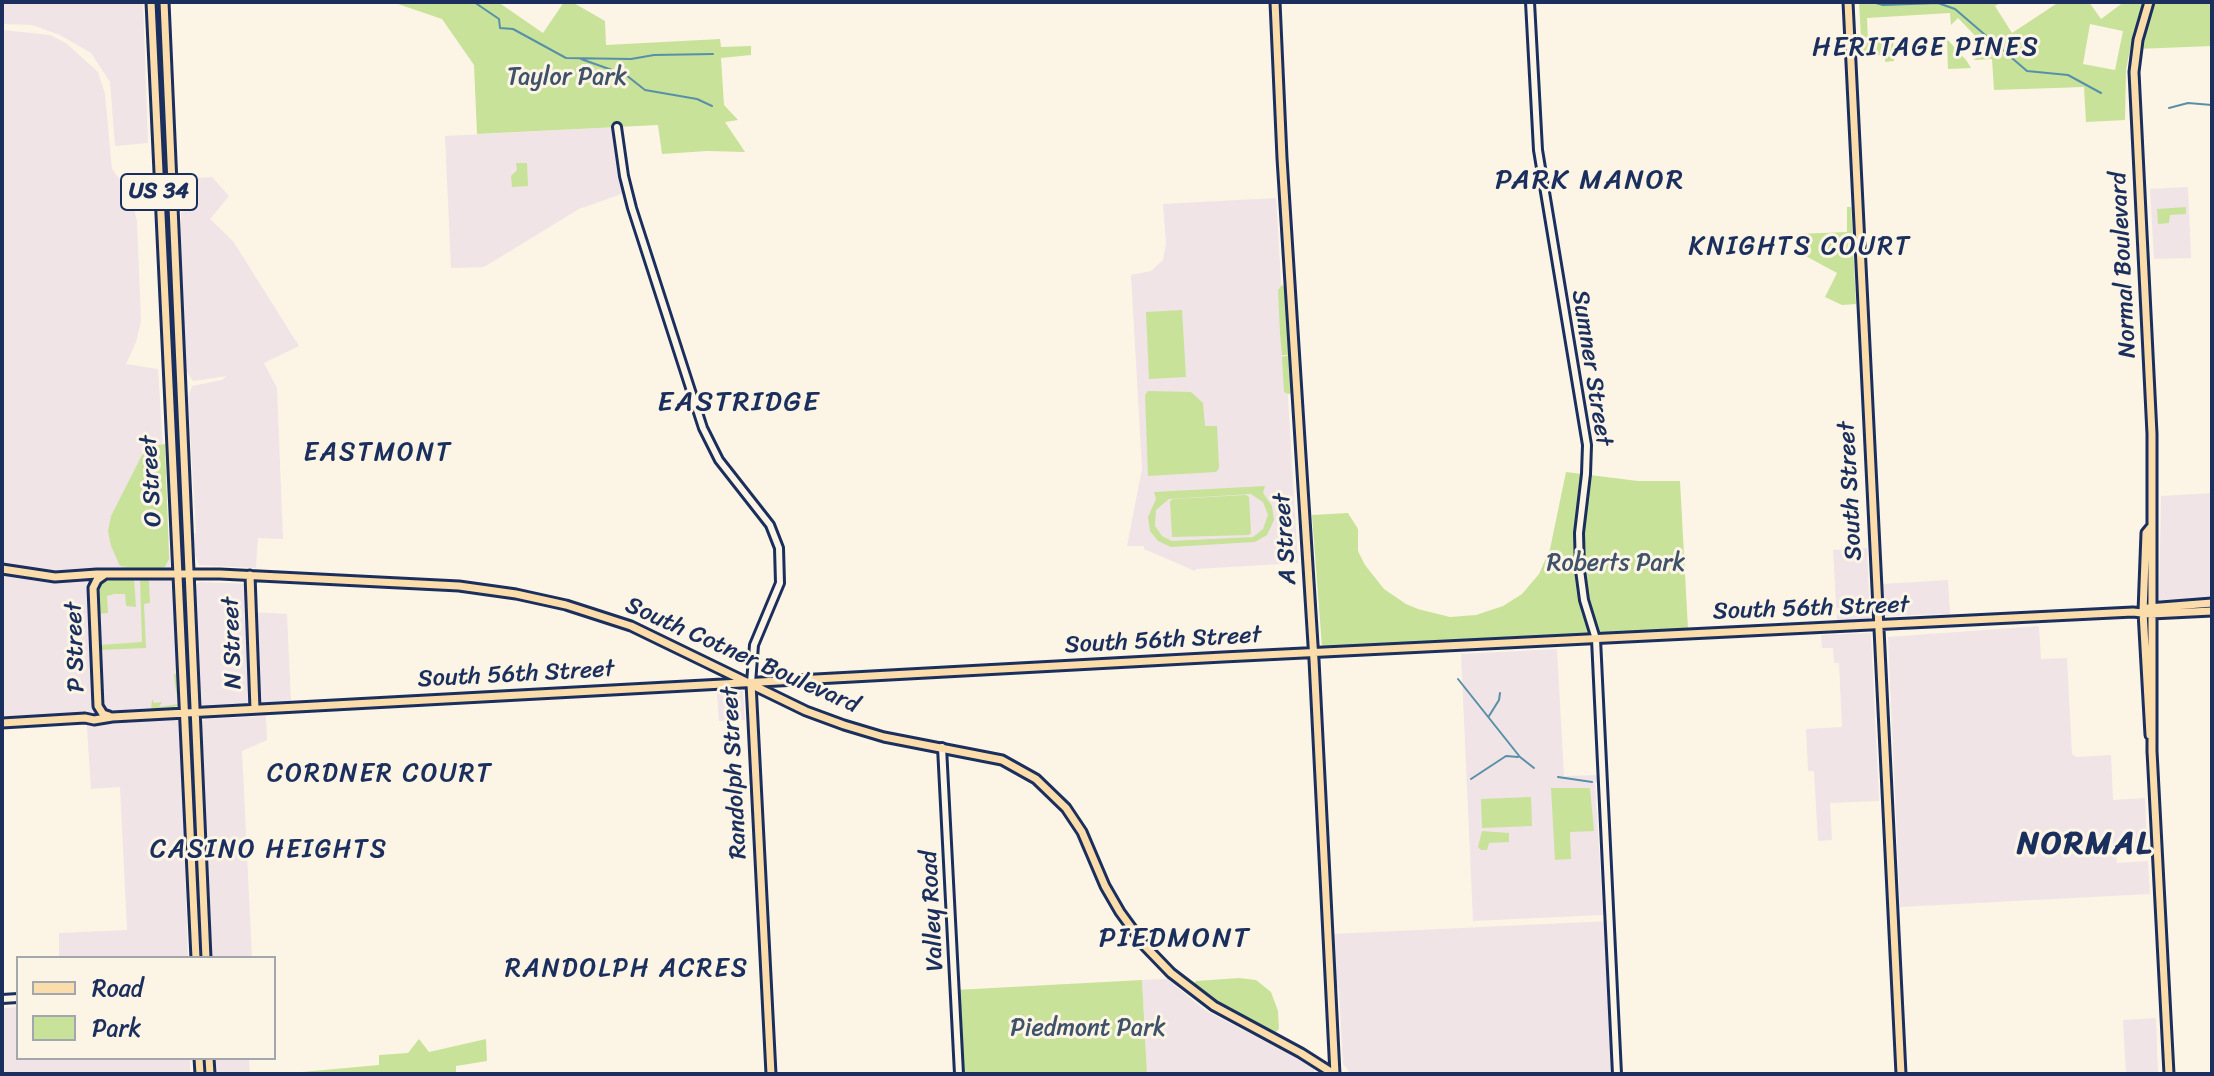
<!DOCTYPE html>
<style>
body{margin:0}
#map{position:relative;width:2214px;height:1076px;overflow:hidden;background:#fcf5e5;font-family:Sriracha,sans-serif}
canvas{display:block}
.frame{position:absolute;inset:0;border:4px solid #1b2f5e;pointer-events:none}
.legend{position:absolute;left:16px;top:956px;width:260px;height:104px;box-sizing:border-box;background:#fcf5e5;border:2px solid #a2a6af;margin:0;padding:10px 14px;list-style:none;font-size:24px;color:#1b2f5e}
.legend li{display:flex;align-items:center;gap:16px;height:40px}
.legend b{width:40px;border:2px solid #a2a6af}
</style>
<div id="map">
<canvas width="2214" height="1076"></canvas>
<div class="frame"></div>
<ul class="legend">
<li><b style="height:10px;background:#fbddab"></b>Road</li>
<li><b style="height:22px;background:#c8e299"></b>Park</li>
</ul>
</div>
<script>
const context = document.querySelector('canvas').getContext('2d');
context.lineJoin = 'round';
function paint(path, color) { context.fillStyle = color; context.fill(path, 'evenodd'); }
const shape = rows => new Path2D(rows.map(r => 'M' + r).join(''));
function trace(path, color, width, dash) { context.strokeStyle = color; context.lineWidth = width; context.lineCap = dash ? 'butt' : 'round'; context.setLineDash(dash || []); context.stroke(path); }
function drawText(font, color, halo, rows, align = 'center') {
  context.font = font + ' Sriracha,sans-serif'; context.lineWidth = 6; context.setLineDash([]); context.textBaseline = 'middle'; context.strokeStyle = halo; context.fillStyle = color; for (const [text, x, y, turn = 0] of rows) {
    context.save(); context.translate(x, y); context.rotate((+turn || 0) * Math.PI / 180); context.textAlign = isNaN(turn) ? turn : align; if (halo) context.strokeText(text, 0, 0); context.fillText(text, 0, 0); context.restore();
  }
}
paint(shape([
 [2,2,143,2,148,143,115,146,110,82,91,53,60,35,32,25,2,24],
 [2,30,50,35,66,43,98,72,105,94,112,169,130,193,137,221,141,321,136,342,126,364,158,369,180,717,188,958,59,958,59,933,127,930,120,787,91,789,86,714,2,716],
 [617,127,627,192,579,209,484,267,451,268,445,136],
 [212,177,229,196,210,219,233,241,299,346,264,363,277,388,283,539,258,538,256,568,199,565,193,551,193,534,196,533,188,397,192,386,222,380,227,376,193,381,185,369,179,248,182,204,178,199,177,179],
 [2188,187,2191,258,2154,259,2150,189],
 [1276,198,1298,563,1196,569,1195,571,1144,549,1144,546,1127,546,1142,469,1131,275,1151,271,1163,260,1166,243,1163,204],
 [2212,493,2212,598,2159,601,2161,496],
 [1867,548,1870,619,1837,621,1833,550],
 [1948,580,1950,614,1884,616,1882,584],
 [200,582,250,584,252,612,287,614,291,702,203,706,198,703,195,585],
 [2039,626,2041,659,2067,658,2072,754,2076,757,2111,755,2113,800,2145,798,2147,848,2116,851,2117,863,2148,861,2150,894,1900,907,1888,637],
 [1871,633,1879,801,1830,803,1832,840,1818,841,1814,771,1808,771,1806,729,1842,727,1839,663,1834,663,1833,648,1822,648,1821,635],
 [1557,649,1564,776,1602,775,1603,782,1595,783,1603,915,1473,921,1461,654],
 [743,691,745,720,719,721,717,693],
 [266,716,267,740,242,751,252,958,212,958,202,722,205,719],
 [1610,921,1617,1074,1351,1074,1343,1064,1339,990,1336,985,1333,934],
 [1167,979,1205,1010,1314,1067,1314,1074,1147,1074,1142,980],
 [18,1007,18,1058,190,1058,190,1074,2,1074,2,1008],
 [2156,1018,2158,1074,2126,1074,2123,1020],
 [215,1058,249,1058,250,1074,216,1074]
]), '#f0e4e7');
paint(shape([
 [155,2,160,25,163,84,157,58],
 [376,2,498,2,543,33,564,2,572,2,605,21,606,45,720,39,721,47,751,46,751,55,721,58,724,105,738,120,725,122,745,152,707,151,662,154,658,125,477,134,474,65,442,19,395,3,378,4],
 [1859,2,2002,2,1995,6,2012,33,2059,2,2089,2,2101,19,2124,2,2212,2,2212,46,2136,49,2134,29,2126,70,2125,120,2086,122,2084,87,1994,90,1992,59,1974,60,1986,47,1958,18,1951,25,1950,13,1867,18,1868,41,1876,38,1893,37,1894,61,1885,62,1885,55,1862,56],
 [2090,24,2123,31,2115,70,2083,64],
 [1947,39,1966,60,1971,68,1948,69],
 [516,163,527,163,528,186,512,187,511,176,517,170],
 [1847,207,1851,207,1856,304,1842,305,1825,297,1837,273,1802,254,1798,247,1797,234,1847,232],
 [2186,207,2186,214,2170,215,2169,223,2158,224,2157,209],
 [165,234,170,255,173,318,168,303],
 [1282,285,1286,288,1289,335,1287,337,1289,338,1291,361,1288,362,1291,362,1293,393,1288,394,1284,392,1282,357,1289,355,1282,355,1280,333,1278,290],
 [1182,310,1186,377,1149,379,1146,312],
 [1148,391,1191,392,1203,403,1205,426,1217,426,1219,468,1216,472,1148,476,1145,395],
 [165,444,169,559,165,567,157,569,124,569,121,567,128,566,120,566,111,546,108,531,111,516,142,455,153,446],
 [1566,472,1638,481,1680,481,1688,629,1322,647,1312,515,1348,513,1358,529,1358,551,1365,565,1384,589,1406,604,1418,609,1450,617,1476,615,1503,606,1522,594,1539,574,1550,549],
 [177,483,183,505,184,558,181,558],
 [1265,486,1263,493,1272,506,1274,520,1267,535,1255,542,1171,547,1158,541,1150,531,1148,517,1156,499,1154,492],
 [1251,494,1263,502,1268,515,1263,529,1253,537,1172,541,1162,536,1155,526,1156,510,1169,499],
 [1246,495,1249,497,1251,533,1249,535,1172,537,1170,501,1173,499],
 [144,577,168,578,149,580,150,603,144,604,146,648,100,650,100,645,142,642,140,579],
 [134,578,136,607,126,606,125,594,114,594,107,596,108,613,97,614,98,582,102,579],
 [178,674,179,706,175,706,175,710,151,710,152,699,154,703,162,702,159,707,178,704,174,677,174,674],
 [1551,788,1590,788,1594,831,1570,832,1571,859,1555,860],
 [1531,797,1532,826,1482,828,1481,799],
 [1482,831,1509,833,1509,842,1489,843,1487,850,1481,850,1478,847],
 [1239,978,1256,980,1271,992,1278,1011,1279,1029,1274,1034,1234,1014,1193,985,1196,981],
 [1142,980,1147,1074,959,1074,955,990],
 [419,1039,429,1052,486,1039,487,1061,456,1066,456,1074,280,1074,379,1065,379,1055,408,1053]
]), '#c8e299');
trace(shape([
 [463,2,466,2],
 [474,2,499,19,500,28,513,29,566,58,631,59,654,55,713,54],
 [1872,2,1883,5,1938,3,1955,9,2027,71,2068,75,2101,93],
 [581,59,626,75,645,90,697,99,712,106],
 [2169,108,2188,103,2212,105],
 [1458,679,1520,757,1534,768],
 [1489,716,1499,700,1500,693],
 [1558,777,1592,782],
 [1471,779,1506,756,1518,757]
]), '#5890a8', 2);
const minor = shape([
 [1530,2,1538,150,1587,445,1586,474,1579,533,1580,570,1584,600,1596,639,1617,1074],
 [617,127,624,176,632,208,703,428,719,460,770,525,779,548,780,583,754,645,751,683],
 [942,747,959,1074],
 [2,999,18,998]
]);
const major = shape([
 [151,2,196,958],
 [164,2,206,958],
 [1275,2,1282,158,1314,660,1335,1074],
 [1848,2,1901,1074],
 [2149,2,2138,40,2134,72,2152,434,2152,753],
 [2,569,55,577,97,574,220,574,459,586,516,594,566,605,631,626,806,711,844,725,884,737,1002,760,1036,779,1066,808,1082,832,1105,886,1120,912,1144,945,1171,973,1214,1006,1301,1053,1334,1074],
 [104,575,97,580,93,588,98,706,103,714,109,716],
 [250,575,255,709],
 [2148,608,2212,603],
 [751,683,771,1074],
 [2,723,85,718,94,720,112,717,1223,657,2133,612,2151,614,2212,611],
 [2150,735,2143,612,2146,533,2151,527],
 [2152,751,2169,1074],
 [199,1058,200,1074],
 [209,1058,210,1074]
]);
trace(minor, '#1b2f5e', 12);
trace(major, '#1b2f5e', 13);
trace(minor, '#fcf5e5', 6);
trace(major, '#fbddab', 7);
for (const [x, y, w] of [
 [159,192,76]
]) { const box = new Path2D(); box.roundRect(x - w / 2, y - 18, w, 36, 6); context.fillStyle = '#fcf5e5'; context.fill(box); trace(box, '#1b2f5e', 2); }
drawText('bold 22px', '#1b2f5e', null, [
 ["US 34",159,192]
]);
drawText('24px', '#3e536a', '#fcf5e5', [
 ["Taylor Park",567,78],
 ["Roberts Park",1616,564],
 ["Piedmont Park",1088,1029]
]);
drawText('24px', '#1b2f5e', '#fcf5e5', [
 ["Normal Boulevard",2124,265,-93],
 ["Sumner Street",1591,368,81],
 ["O Street",152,481,-93],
 ["South Street",1851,491,-93],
 ["A Street",1286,539,-94],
 ["South 56th Street",1811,609,-2],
 ["South 56th Street",1163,641,-3],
 ["N Street",233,643,-92],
 ["P Street",76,647,-92],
 ["South Cotner Boulevard",742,656,24],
 ["South 56th Street",516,675,-3],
 ["Randolph Street",735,773,-93],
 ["Valley Road",933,911,-93]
]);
context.letterSpacing = '2px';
drawText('26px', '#1b2f5e', '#fcf5e5', [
 ["HERITAGE PINES",1926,48],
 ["KNIGHTS COURT",1800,247],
 ["EASTMONT",378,453],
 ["CORDNER COURT",380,774],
 ["CASINO HEIGHTS",269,850],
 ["RANDOLPH ACRES",627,969]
]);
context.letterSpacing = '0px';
context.letterSpacing = '2px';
drawText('28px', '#1b2f5e', '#fcf5e5', [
 ["PARK MANOR",1590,181],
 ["EASTRIDGE",739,403],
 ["PIEDMONT",1175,939]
]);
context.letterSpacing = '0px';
context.letterSpacing = '2px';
drawText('bold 32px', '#1b2f5e', '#fcf5e5', [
 ["NORMAL",2085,845]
]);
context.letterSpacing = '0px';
</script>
